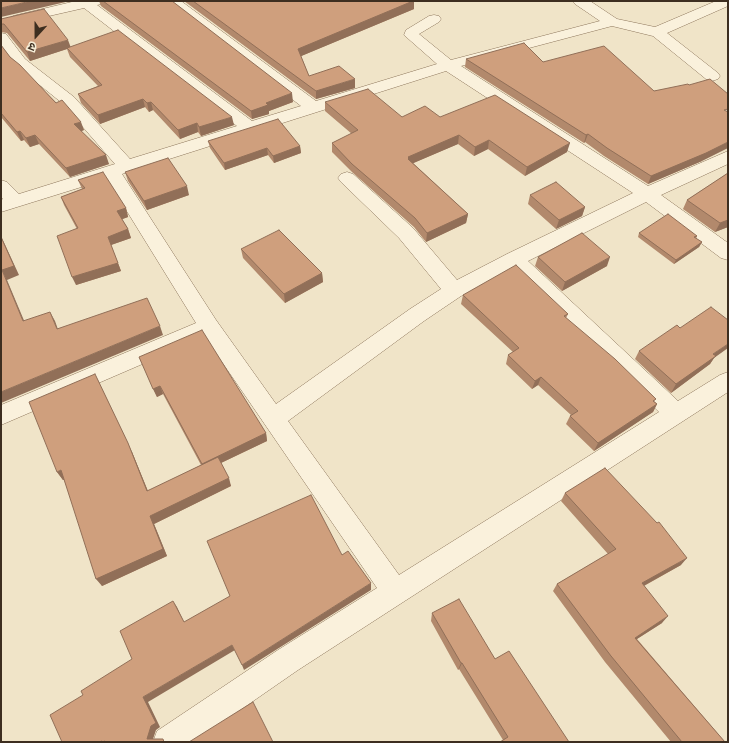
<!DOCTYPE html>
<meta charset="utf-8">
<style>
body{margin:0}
#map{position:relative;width:729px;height:743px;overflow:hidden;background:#f0e4c8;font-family:"Crimson Pro","Noto Sans Devanagari",serif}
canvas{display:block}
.frame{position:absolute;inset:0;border:2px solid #3d2e20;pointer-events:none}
.north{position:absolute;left:16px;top:16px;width:40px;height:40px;-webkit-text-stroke:3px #f7eed8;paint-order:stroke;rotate:201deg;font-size:11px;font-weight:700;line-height:16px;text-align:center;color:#3d2e20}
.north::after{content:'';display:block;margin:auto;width:14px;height:18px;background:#3d2e20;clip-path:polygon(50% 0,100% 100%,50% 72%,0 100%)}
</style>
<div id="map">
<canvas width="729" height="743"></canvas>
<div class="frame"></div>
<div class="north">उ</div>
</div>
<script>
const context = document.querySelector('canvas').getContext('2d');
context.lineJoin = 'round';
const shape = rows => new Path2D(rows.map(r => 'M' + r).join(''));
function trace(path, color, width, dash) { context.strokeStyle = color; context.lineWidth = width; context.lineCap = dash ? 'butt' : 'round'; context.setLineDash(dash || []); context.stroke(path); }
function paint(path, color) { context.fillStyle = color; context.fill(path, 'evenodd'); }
const street = shape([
 [76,1,104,1,102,4,97,5,252,121,301,106,165,1,181,1,316,101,437,64,404,35,406,30,429,16,434,15,439,16,441,19,439,22,419,34,451,60,600,21,575,4,573,1,590,1,617,19,655,27,716,1,728,1,728,6,667,33,718,73,720,76,718,79,712,81,706,79,653,36,612,26,461,66,648,186,728,151,728,164,661,195,728,243,728,260,721,258,646,202,528,261,678,401,720,375,728,372,728,392,298,670,194,742,153,742,157,731,278,650,377,588,205,337,1,425,1,405,196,323,107,179,1,212,1,200,3,199,1,197,1,180,7,182,19,194,115,164,62,103,15,65,1,47,1,33,6,34,25,59,74,97,130,159,237,126,84,8,18,23,13,22,11,19,13,16,76,1],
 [446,71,633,193,507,254,457,280,413,228,353,174,347,172,341,174,338,178,341,182,399,238,441,289,410,309,276,404,216,320,122,174,446,71],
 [512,269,659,412,399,575,288,421,424,321,461,296,512,269]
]);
trace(street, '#8d765c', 1);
paint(street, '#faf1dc');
paint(shape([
 [99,1,172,1,293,102,269,111,269,114,252,119,101,6],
 [184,1,414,1,414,9,301,56,309,76,355,88,316,99],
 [1,19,70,47,234,125,201,136,198,132,180,139,153,110,149,112,145,107,100,124,81,103,78,94,98,86,70,57,67,49,30,61,7,33,1,32],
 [1,45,10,57,84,130,81,131,109,164,70,177,39,144,30,147,24,140,21,141,1,117],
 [466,59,543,62,654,91,689,85,702,161,648,184,604,156,585,142,584,143,465,67],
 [325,102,402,117,440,117,567,152,525,176,488,149,474,156,458,144,413,163,468,214,466,223,426,242,414,227,352,172,332,152,332,143,352,134,325,111],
 [208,141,300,146,301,153,274,163,268,155,225,170,210,148],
 [125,172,189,195,147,210,128,181],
 [728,173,728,227,715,232,683,209,687,200],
 [78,180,126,208,128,217,122,219,128,229,131,238,111,245,121,271,76,285,77,229,64,205,61,197,82,189],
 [530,195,585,207,582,216,556,229,528,204],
 [639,233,697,236,696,239,702,242,699,247,674,264,638,237],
 [241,249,322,273,323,282,285,303,243,258],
 [538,257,607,266,562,291,535,266],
 [463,295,568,314,566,318,656,399,654,401,657,404,653,412,594,451,566,424,570,416,571,415,538,385,532,389,506,364,508,355,513,352,461,304],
 [639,351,714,358,710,364,671,393,635,359],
 [139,357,266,433,267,441,221,463,231,486,154,524,167,556,102,586,64,480,63,480,57,472,132,452,148,491,201,465,163,394,157,397],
 [565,493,681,565,644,586,662,623,637,639,725,742,671,742,605,662,553,591,557,584,608,554,561,501],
 [432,613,495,659,569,742,503,740,459,669,458,670,431,621]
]), '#b2896c');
paint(shape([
 [31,1,70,1,1,17,1,8],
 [413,1,414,1,414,9,299,57,298,49],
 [68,40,71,48,67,48,67,49,30,61,27,52],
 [355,79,355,88,316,99,316,91],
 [292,93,293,102,269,111,269,114,252,119,251,111,266,103],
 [143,99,145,107,100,124,98,115],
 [151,102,153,110,149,112,147,103],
 [232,117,234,125,201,136,199,127],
 [81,122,84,130,77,133,74,124],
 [197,123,198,132,180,139,178,130],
 [20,131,24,140,21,141,17,132],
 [588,134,585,142,584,143,586,135],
 [35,135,39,144,30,147,26,138],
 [459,135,458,144,409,165,408,157],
 [489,140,488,149,474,156,475,147],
 [728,142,728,148,702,161,648,184,651,176],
 [570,143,567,152,525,176,527,167],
 [300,146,301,153,274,163,273,156],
 [267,148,268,155,225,170,224,163],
 [106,155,109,164,70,177,66,168],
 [187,186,189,195,147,210,144,201],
 [585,207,582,216,556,229,559,220],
 [126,208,128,217,120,220,117,211],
 [468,214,466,223,426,242,427,233],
 [728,220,728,227,715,232,720,223],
 [128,229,131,238,111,245,108,237],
 [1,236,19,275,7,280,28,330,23,321,2,270],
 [702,242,699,247,674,264,676,260],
 [610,257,607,266,562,291,565,282],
 [118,263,121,271,76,285,72,277],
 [322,273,323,282,285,303,284,294],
 [50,312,55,321,61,338,57,329],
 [160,326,163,335,1,403,1,392],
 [728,344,728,348,714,358,710,364,671,393,676,384,713,354],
 [95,374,132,452,151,499,147,491],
 [541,377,538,385,532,389,535,381],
 [160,386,163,394,157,397,153,389],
 [657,404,653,412,594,451,598,443],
 [266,433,267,441,204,471,202,464],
 [61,470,67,479,63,480,57,472],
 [229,478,231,486,154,524,167,556,102,586,96,579,150,516],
 [687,558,681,565,636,590,642,583],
 [371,583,371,590,244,670,242,665],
 [173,601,177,607,187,628,184,622],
 [668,616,662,623,629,644,635,638],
 [232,645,235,650,148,702,160,727,156,730,152,742,147,739,143,697],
 [461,663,462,663,459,669,458,670]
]), '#916f58');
const building = shape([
 [1,1,31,1,1,8,1,1],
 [103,1,172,1,292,93,266,103,268,105,251,111,103,1],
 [193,1,413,1,298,49,309,76,339,66,355,79,316,91,193,1],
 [44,9,68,40,27,52,4,24,1,24,1,19,44,9],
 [118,30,232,117,199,127,197,123,178,130,151,102,147,103,143,99,98,115,78,94,102,85,67,48,118,30],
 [524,43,543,62,604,46,654,91,688,84,689,85,710,79,728,94,728,109,724,110,728,112,728,142,706,153,651,176,607,148,588,134,586,135,466,59,524,43],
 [1,45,10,57,20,65,56,103,62,100,81,122,74,124,106,155,66,168,35,135,26,138,20,131,17,132,1,113,1,45],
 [368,89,402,117,425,106,440,117,495,95,570,143,527,167,489,140,475,147,459,135,408,157,409,158,408,159,468,214,427,233,415,218,352,164,332,143,358,130,325,102,368,89],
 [278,119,300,146,273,156,267,148,224,163,208,141,278,119],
 [168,158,187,186,144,201,125,172,168,158],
 [103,172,126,208,117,211,128,229,108,237,118,263,72,277,57,236,78,228,61,197,85,188,78,180,103,172],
 [728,173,728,220,720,223,687,200,728,173],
 [556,182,585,207,559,220,530,195,556,182],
 [668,214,697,236,694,237,702,242,676,260,639,233,668,214],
 [279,230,322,273,284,294,241,249,279,230],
 [582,233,610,257,565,282,538,257,582,233],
 [1,237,14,266,2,270,23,321,50,312,57,329,147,298,160,326,1,392,1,237],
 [516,265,568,314,564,316,615,359,656,399,653,401,657,404,598,443,570,416,578,411,541,377,535,381,508,355,519,348,463,295,516,265],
 [711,307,728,320,728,344,713,354,716,356,676,384,639,351,677,325,680,328,711,307],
 [202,330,266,433,202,464,160,386,153,389,139,357,202,330],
 [95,374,128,443,147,491,218,457,229,478,150,516,163,549,96,579,61,470,57,472,29,402,95,374],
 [605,468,657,523,659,522,687,558,642,583,668,616,635,638,725,742,682,742,611,656,557,584,616,549,565,493,605,468],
 [311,495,342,555,348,551,371,583,242,665,232,645,143,697,156,723,151,726,147,739,163,739,164,742,106,742,105,741,103,742,102,741,100,742,62,742,50,715,83,695,81,691,132,659,120,631,173,601,184,622,230,596,207,541,311,495],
 [459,599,495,659,509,651,569,742,500,742,508,737,462,663,461,663,432,613,459,599],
 [253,702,273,742,189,742,253,702]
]);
paint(building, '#cf9f7d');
trace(building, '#916f58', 1);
</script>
